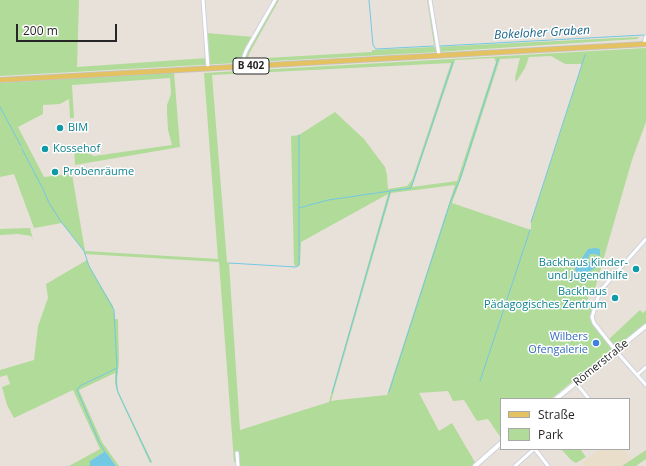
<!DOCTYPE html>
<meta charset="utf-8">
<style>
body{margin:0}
#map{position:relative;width:646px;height:466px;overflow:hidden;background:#e8e1d9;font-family:"Open Sans",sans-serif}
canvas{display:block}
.legend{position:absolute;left:500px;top:398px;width:130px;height:52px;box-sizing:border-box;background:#fff;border:1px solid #a8a8a8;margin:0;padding:5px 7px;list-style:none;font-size:12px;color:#262626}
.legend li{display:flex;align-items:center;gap:8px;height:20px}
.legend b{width:20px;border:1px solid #a8a8a8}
.scale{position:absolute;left:16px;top:24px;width:101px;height:18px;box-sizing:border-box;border:2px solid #262626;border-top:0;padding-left:5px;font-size:12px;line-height:14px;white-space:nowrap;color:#262626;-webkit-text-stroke:3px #fff;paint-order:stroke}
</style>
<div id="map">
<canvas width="646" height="466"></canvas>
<ul class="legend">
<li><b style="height:5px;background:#e4c262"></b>Straße</li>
<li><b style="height:11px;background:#b1db99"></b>Park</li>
</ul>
<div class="scale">200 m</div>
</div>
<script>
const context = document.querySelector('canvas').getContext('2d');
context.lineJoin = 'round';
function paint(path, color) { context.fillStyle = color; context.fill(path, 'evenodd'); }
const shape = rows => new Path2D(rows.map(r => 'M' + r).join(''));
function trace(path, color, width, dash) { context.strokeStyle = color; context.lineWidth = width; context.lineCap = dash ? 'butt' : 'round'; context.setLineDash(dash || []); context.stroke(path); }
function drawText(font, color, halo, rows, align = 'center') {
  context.font = font + ' "Open Sans",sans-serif'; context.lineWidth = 3; context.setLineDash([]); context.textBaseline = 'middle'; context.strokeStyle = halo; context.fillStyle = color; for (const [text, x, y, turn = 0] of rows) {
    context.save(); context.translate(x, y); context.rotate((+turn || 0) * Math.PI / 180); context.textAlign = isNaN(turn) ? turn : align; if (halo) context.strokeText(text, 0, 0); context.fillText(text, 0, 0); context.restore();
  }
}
paint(shape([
 [601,449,623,449,631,459,622,466,583,466,581,463]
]), '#e9dec9');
paint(shape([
 [0,0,79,0,77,67,207,58,206,33,254,37,275,0,279,0,249,54,248,59,372,52,372,50,639,37,637,39,438,52,0,76],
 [427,0,432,0,439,44,434,45],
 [646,48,646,122,632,160,594,292,590,292,587,301,591,302,594,307,591,317,593,324,612,349,551,399,501,399,501,438,488,419,477,421,464,400,453,401,448,391,419,393,439,431,452,423,476,464,474,466,238,466,238,462,234,462,219,262,85,254,84,251,62,223,34,228,14,174,0,177,0,83,174,72,180,147,75,165,74,146,94,156,172,145,168,130,167,113,167,105,171,94,170,78,72,85,74,118,70,118,69,99,60,104,43,105,43,114,18,127,44,177,72,174,85,251,218,259,204,73],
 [551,56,565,64,582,64,531,222,531,230,452,203,462,176,500,59,520,58,515,78,516,82,525,68,529,57],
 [494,58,496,62,457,181,412,187,455,60],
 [451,63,412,180,407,186,388,189,387,175,385,167,364,139,335,112,299,135,291,136,294,264,296,267,300,265,301,242,388,194,329,402,240,430,229,263,227,262,212,75],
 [455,185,387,395,338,400,331,401,391,193],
 [30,228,33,240,31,236,18,234,0,235,0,229],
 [87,260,89,266,113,306,115,319,118,319,119,362,117,379,118,392,152,462,150,463,117,392,115,382,115,373,79,390,102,442,119,466,116,466,106,452,104,452,90,461,90,466,69,466,100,449,73,390,14,418,7,405,2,387,10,384,7,375,0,377,0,370,34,360,38,326,48,298,46,284],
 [640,310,643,313,646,310,646,323,616,347,609,339],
 [561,449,582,449,581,450,586,457,576,463,571,460],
 [646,450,646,459,636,466,622,466]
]), '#b1db99');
paint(shape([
 [595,248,600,249,600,256,595,254,590,254,588,258,589,262,593,263,598,257,599,258,598,264,596,267,582,277,576,273,575,268,578,262,582,258,588,249],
 [104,452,106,452,116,466,90,466,90,461]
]), '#73c8e3');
trace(shape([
 [369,0,373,45,376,49,434,46],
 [440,46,644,35],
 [0,107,21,146],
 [22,149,43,189,49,203,62,223,84,251,89,266,114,310,117,368,80,386,77,390,99,442,105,452],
 [299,208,328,200,411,188,453,62],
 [531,222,585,55],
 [229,263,296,267,299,265,299,135],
 [117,369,116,384,118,392,151,462],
 [480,381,530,230],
 [389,392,451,200,460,179,498,59],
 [332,393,390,192]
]), '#73c8e3', 1);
const street = shape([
 [203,0,208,68],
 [430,0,439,55],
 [644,44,646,37],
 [243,66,244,56,247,49,275,0],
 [646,239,600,291,592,317,594,323,616,351,646,385],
 [637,375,646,367],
 [576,383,589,399],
 [535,449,548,466],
 [237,453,238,466],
 [515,466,534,449]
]);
const secondary = shape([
 [556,399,646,326],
 [475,466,501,443]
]);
const primary = shape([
 [0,80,646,44]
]);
trace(street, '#ced2df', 5);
trace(secondary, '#ced2df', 6);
trace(primary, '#c2c2c2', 6);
trace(street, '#fff', 3);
trace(secondary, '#fff', 4);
trace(primary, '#e4c262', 4.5);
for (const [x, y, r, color] of [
 [60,128,4,"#0f9aa8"],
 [45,149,4,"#0f9aa8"],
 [55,172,4,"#0f9aa8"],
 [636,269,4,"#0f9aa8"],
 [615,298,4,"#0f9aa8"],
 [596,343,4,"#3f7fe0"]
]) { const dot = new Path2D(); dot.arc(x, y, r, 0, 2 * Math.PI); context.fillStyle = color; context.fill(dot); trace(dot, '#fff', 1.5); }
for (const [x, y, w] of [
 [251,66,36]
]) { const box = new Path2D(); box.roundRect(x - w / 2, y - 8, w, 16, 3); context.fillStyle = '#fff'; context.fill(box); trace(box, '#262626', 1); }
drawText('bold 10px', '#262626', null, [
 ["B 402",251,66]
]);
drawText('11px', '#0d838f', '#fff', [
 ["BIM",68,128],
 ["Kossehof",53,149],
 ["Probenräume",63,172],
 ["Backhaus Kinder-",628,263,"right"],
 ["und Jugendhilfe",628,276,"right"],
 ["Backhaus",607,292,"right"],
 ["Pädagogisches Zentrum",607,305,"right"]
], 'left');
drawText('11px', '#366cbe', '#fff', [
 ["Wilbers",588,337],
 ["Ofengalerie",588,350]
], 'right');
drawText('11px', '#262626', '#fff', [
 ["Römerstraße",601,363,-39]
]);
drawText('italic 12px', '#186589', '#fff', [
 ["Bokeloher Graben",542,33,-3]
]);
</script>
